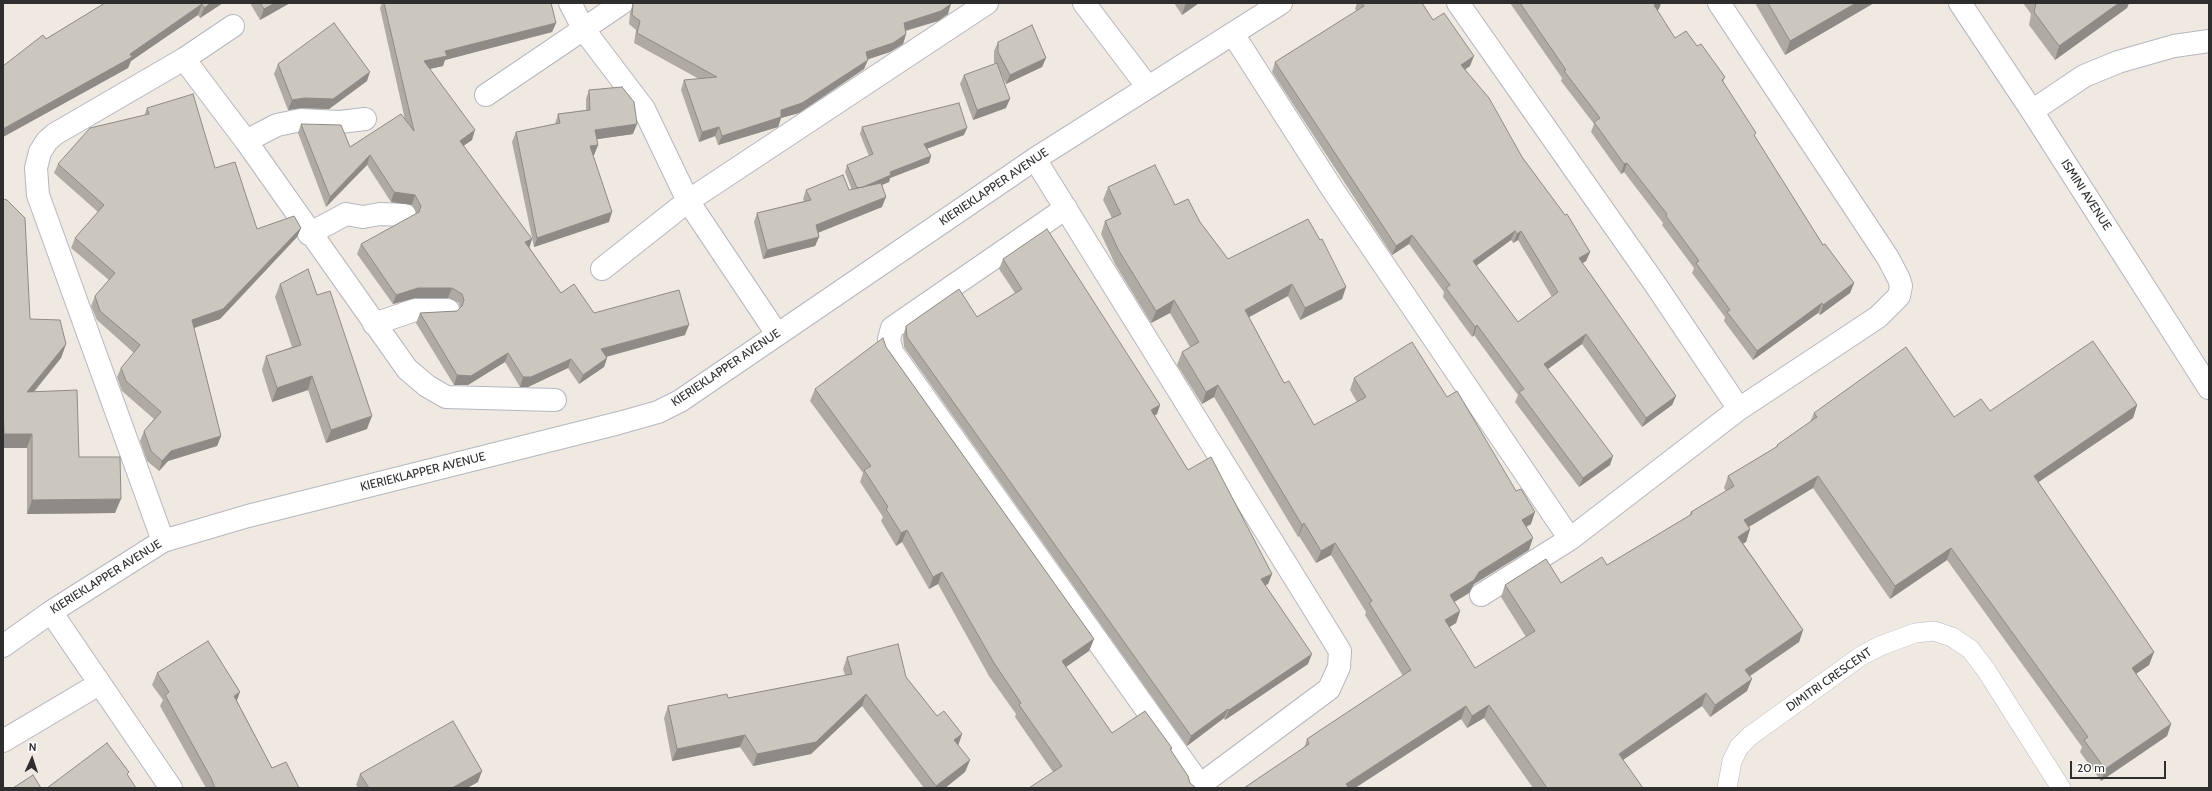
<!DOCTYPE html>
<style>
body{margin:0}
#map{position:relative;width:2212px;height:791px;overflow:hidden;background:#efe9e1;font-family:Cabin,sans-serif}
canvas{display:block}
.frame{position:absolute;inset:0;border:4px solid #2e2e2e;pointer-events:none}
.north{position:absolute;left:12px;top:739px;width:40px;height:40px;-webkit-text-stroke:3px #fff;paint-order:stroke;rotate:3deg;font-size:11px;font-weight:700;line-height:16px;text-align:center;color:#2e2e2e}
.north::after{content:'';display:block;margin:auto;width:14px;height:18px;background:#2e2e2e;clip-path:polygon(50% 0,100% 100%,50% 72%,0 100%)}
.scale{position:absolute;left:2070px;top:761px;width:96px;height:18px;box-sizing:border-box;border:2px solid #2e2e2e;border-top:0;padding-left:5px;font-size:12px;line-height:14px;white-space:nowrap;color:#2e2e2e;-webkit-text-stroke:3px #fff;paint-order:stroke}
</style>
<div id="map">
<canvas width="2212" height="791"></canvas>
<div class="frame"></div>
<div class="north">N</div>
<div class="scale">20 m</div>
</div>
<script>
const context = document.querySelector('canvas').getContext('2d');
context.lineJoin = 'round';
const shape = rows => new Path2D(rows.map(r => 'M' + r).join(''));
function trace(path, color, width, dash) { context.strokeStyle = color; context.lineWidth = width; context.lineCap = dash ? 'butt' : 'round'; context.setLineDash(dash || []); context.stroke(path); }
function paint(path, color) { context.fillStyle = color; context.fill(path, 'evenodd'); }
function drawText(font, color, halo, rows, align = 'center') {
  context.font = font + ' Cabin,sans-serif'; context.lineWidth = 3.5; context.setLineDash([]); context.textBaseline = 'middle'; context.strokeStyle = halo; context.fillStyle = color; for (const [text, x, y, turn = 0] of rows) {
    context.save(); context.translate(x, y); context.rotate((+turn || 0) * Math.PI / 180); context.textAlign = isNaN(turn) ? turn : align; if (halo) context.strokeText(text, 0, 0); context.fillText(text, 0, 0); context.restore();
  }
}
const service = shape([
 [1727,788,1732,761,1739,747,1750,736,1861,656,1880,646,1915,633,1934,631,1952,637,1970,649,1986,670,2061,788]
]);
const minor = shape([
 [570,3,584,30,644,109,688,201,777,334],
 [1084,3,1147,86],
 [1458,3,1655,284,1739,409],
 [1960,3,2032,111,2209,388],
 [1233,34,1333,190,1570,539],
 [184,59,246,141,407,369,427,386,446,397,555,400],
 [486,95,622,3],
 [2032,111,2084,76,2118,62,2174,46,2209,41],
 [246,141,277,125,301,120,340,122,365,119],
 [1035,159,1340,651,1339,667,1329,689,1196,788],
 [1066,208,892,328,889,339,892,352,1200,785],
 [309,234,346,214,363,217,380,214,405,215],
 [602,269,688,201,987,3],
 [374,324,415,310,448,310],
 [163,541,38,195,36,168,40,152,47,141,55,134,184,59,233,26],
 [1481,595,1570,539,1739,409,1878,317,1899,296,1901,286,1899,279,1888,258,1719,3],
 [51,612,171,788],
 [3,646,51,612,163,541,248,516,619,423,658,412,680,401,1035,159,1281,3],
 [3,741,99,684]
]);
trace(service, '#b4b7c1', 20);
trace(minor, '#b4b7c1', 24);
trace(service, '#fff', 19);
trace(minor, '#fff', 22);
paint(shape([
 [105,3,223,3,200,18,198,15,131,61,128,68,3,137,3,66,46,39],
 [250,3,290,3,260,20],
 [382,3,551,3,556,23,552,32,445,60,443,66,429,69,472,140,463,146,532,239,529,247,561,293,594,313,685,335,606,357,607,358,604,367,579,384,568,368,528,387,520,387,505,362,468,385,454,385,416,323,420,313,457,311,460,309,459,303,448,298,415,298,393,304,357,254,361,244,417,214,412,205,391,202,367,165,326,207,298,133,301,124,350,147,405,120,380,8],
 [633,3,948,14,938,21,906,31,906,34,903,44,890,52,868,59,864,69,799,113,781,118,778,127,718,145,715,136,699,142,681,90,684,80,699,79,634,43,636,30,629,24,630,13],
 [1174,3,1199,3,1182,15],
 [1357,3,1422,3,1433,20,1470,66,1465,70,1522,157,1590,252,1586,261,1582,263,1676,396,1672,405,1642,427,1582,344,1548,369,1610,465,1579,487,1515,402,1518,395,1474,335,1472,337,1443,297,1444,292,1409,244,1392,255,1272,72,1275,62,1357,11,1355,9],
 [1511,240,1513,243,1518,240,1552,297,1518,322,1476,266],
 [1510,3,1661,3,1659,9,1657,10,1675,38,1697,46,1725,77,1723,82,1755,137,1823,245,1854,283,1850,293,1820,315,1818,313,1753,360,1724,321,1725,317,1692,273,1694,268,1662,225,1663,223,1624,172,1621,174,1591,132,1594,124,1561,81,1562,78],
 [1755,3,1874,3,1785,55],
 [2023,3,2129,3,2127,8,2055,60,2029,25,2031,14],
 [998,42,1046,58,1042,67,1006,84,1000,72,1006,108,973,120,960,84,964,75,995,64,994,62,994,51],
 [278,64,367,81,329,109,301,108,288,110,274,74],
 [589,90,633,134,597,139,598,145,594,155,593,155,609,222,534,247,512,142,516,132,555,124,558,114,586,110,586,99],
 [147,108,215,168,257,229,301,228,297,237,220,319,194,328,221,436,217,446,168,461,159,471,147,461,140,441,144,431,154,419,122,391,117,377,121,368,134,353,97,320,91,306,95,296,109,280,71,248,75,238,98,212,54,173,58,164,144,116],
 [862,127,964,135,927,148,931,156,929,163,890,178,889,182,882,185,882,207,818,233,819,237,815,246,763,259,754,222,757,213,804,201,803,199,806,190,852,190,845,172,847,165,869,156,860,134],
 [1108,187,1175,205,1200,222,1228,259,1320,240,1346,287,1342,299,1300,320,1288,296,1249,317,1284,383,1314,425,1357,402,1350,390,1354,378,1447,397,1531,524,1526,527,1529,550,1474,584,1469,593,1454,602,1460,611,1456,623,1449,627,1475,668,1526,637,1501,597,1505,585,1561,583,1607,565,1689,516,1691,512,1726,491,1724,488,1728,476,1776,448,1777,445,1810,422,1814,413,1954,417,1990,411,2137,405,2133,418,2038,482,2154,652,2149,665,2136,674,2171,724,2167,736,2101,781,2080,752,2082,747,1947,560,1890,599,1813,488,1749,527,1750,529,1746,542,1743,543,1803,630,1799,642,1750,676,1747,691,1710,717,1702,706,1623,760,1643,788,1533,788,1484,718,1467,728,1461,719,1355,788,1244,788,1304,748,1307,739,1403,676,1365,615,1366,612,1331,555,1316,563,1299,536,1298,537,1214,397,1202,404,1177,365,1182,352,1190,347,1170,313,1151,323,1115,264,1101,234,1105,221,1112,218,1103,200],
 [3,199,30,319,66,344,61,358,34,392,79,457,115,513,27,514,27,448,3,448],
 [1003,259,1160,405,1157,414,1154,416,1188,470,1272,574,1268,584,1265,585,1308,664,1225,720,1224,718,1187,746,904,347,903,336,906,326,977,317,1015,293,999,269],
 [280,284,317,295,367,429,326,443,308,390,272,402,262,370,266,356,292,347,275,297],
 [886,347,1094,639,1089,651,1066,667,1112,733,1172,748,1171,751,1053,772,1015,717,1016,714,989,676,938,584,929,589,902,542,896,546,881,521,883,517,860,482,863,473,810,401,815,389],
 [847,657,906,677,937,716,962,734,958,745,970,760,965,772,945,788,924,788,862,706,811,754,753,766,740,747,672,761,664,718,668,706,728,698,845,675,843,669],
 [157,673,237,701,272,768,299,788,206,788,160,706,163,700,152,685],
 [360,774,478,782,467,788,358,788,356,785]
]), '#afaba4');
paint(shape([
 [211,3,223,3,200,18,204,8],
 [275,3,290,3,260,20,264,9],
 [1188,3,1199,3,1182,15,1185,5],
 [1657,3,1661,3,1659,9,1651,14,1654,5],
 [1856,3,1874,3,1785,55,1790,41],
 [2119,3,2129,3,2127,8,2055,60,2059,46],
 [202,4,198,15,131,61,128,68,3,137,3,129,130,54],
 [951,4,948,14,938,21,900,32,904,23],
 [556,23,552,32,445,60,443,66,420,71,424,61,445,51],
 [906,34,903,44,890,52,863,61,866,52],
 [1474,56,1470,66,1457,74,1461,65],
 [1046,58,1042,67,1006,84,1010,75],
 [868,60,864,69,799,113,781,118,778,127,718,145,722,136,781,110],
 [370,72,367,81,329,109,301,108,288,110,292,100],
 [1010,99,1006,108,973,120,977,110],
 [637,124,633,134,592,140,595,130],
 [719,127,715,136,699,142,702,132],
 [967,128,964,135,921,151,924,144],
 [475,130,472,140,456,151,460,141],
 [598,145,594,155,586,156,590,146],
 [370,155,367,165,326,207,330,197],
 [931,156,929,163,890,178,889,182,855,196,858,189,890,172],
 [1627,163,1624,172,1621,174,1624,164],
 [394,192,415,195,412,205,391,202],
 [886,197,882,207,812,235,816,225],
 [612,212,609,222,534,247,537,238],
 [301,228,297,237,220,319,188,330,192,320],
 [1515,231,1511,240,1469,271,1473,261],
 [1521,231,1518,240,1513,243,1517,234],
 [1412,235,1409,244,1392,255,1396,246],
 [819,237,815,246,763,259,767,250],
 [532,239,529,249,525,242],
 [1590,252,1586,261,1575,268,1579,258],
 [1854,283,1850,293,1820,315,1823,305],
 [1292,284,1288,296,1240,322,1245,310],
 [1346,287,1342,299,1300,320,1305,308],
 [418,288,452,288,448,298,415,298,393,304,396,295],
 [1174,300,1170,313,1151,323,1156,311],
 [1822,303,1818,313,1753,360,1757,351],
 [689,325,685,335,598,359,601,349],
 [1477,325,1474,335,1472,337,1475,327],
 [1586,334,1582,344,1541,374,1544,364],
 [66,344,61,358,22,406,27,392],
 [508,353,505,362,468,385,454,385,457,375],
 [607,358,604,367,579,384,583,375],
 [571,359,568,368,528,387,520,387,523,377],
 [312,376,308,390,272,402,277,388],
 [1218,385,1214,397,1202,404,1206,392],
 [1676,396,1672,405,1642,427,1646,418],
 [1160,405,1157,414,1147,420,1151,410],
 [2137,405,2133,418,2030,488,2034,476],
 [372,416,367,429,326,443,331,430],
 [4,434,32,434,27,448,3,448,3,437],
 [221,436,217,446,168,461,159,471,162,461,171,451],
 [1613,456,1610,465,1579,487,1583,478],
 [1818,476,1813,488,1740,532,1744,520],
 [121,499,115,513,27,514,32,500],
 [1535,512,1531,524,1517,532,1522,520],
 [1304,523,1299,536,1298,537,1302,525],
 [1750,529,1746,542,1734,549,1738,537],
 [907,530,902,542,896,546,901,533],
 [1533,538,1529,550,1474,584,1469,593,1446,607,1450,595,1479,572],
 [1335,543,1331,555,1316,563,1321,551],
 [1951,548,1947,560,1890,599,1895,586],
 [942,572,938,584,929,589,933,577],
 [1272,574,1268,584,1258,589,1261,579],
 [1460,611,1456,623,1440,633,1445,620],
 [1803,630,1799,642,1741,682,1745,670],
 [1094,639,1089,651,1057,673,1062,661],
 [2154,652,2149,665,2127,680,2132,668],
 [1312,654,1308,664,1225,720,1229,710],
 [1752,679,1747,691,1710,717,1715,705],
 [240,692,236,703,234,696],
 [1706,693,1702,706,1614,766,1619,754],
 [866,694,862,706,811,754,753,766,757,754],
 [1489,705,1484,718,1467,728,1472,716],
 [1466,706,1461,719,1355,788,1345,788,1346,784],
 [1228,709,1224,718,1187,746,1191,736],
 [2171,724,2167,736,2101,781,2105,769],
 [962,734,958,746,954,740],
 [745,735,740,747,672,761,677,749],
 [970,760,965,772,945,788,935,788,936,786],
 [482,771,478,782,467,788,452,788]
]), '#8e8b86');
const building = shape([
 [105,3,211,3,204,8,202,4,130,54,132,57,3,129,3,66,43,35,46,39,105,3],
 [260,3,275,3,264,9,260,3],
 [384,3,551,3,556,23,445,51,447,56,424,61,475,130,460,141,532,239,525,242,561,293,574,284,594,313,679,290,689,325,601,349,607,358,583,375,571,359,531,377,523,377,508,353,471,376,457,375,420,313,457,311,462,306,464,300,462,294,452,288,418,288,396,295,361,244,419,212,421,206,415,195,394,192,370,155,330,197,301,124,341,125,350,147,401,114,414,131,384,3],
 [633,3,951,3,951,4,941,11,904,23,906,34,893,43,866,52,868,60,802,103,781,110,781,117,722,136,719,127,702,132,684,80,717,77,637,33,640,21,632,15,633,3],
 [1362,3,1422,3,1433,20,1444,13,1474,56,1461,65,1489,98,1522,157,1565,215,1567,214,1590,252,1579,258,1676,396,1646,418,1586,334,1544,364,1613,456,1583,478,1519,392,1524,389,1477,325,1475,327,1446,288,1450,285,1412,235,1396,246,1275,62,1364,6,1362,3],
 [1515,231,1517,234,1521,231,1558,292,1518,322,1473,261,1515,231],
 [1520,3,1657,3,1654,5,1675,38,1686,31,1697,46,1701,44,1725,77,1722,80,1756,133,1754,135,1823,245,1825,244,1854,283,1823,305,1822,303,1757,351,1727,312,1730,310,1696,263,1699,261,1666,216,1667,214,1627,163,1624,164,1594,122,1600,118,1564,71,1566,70,1520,3],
 [1768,3,1856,3,1790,41,1768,3],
 [2036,3,2119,3,2059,46,2034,12,2036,3],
 [334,23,370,72,333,99,305,98,292,100,278,64,334,23],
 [1032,25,1046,58,1010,75,998,52,998,42,1032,25],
 [997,63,1010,99,977,110,964,75,997,63],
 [622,87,634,102,637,124,595,130,598,145,590,146,612,212,537,238,516,132,560,123,558,114,590,110,589,90,622,87],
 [193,94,215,168,235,162,257,229,294,216,301,228,223,309,192,320,221,436,171,451,162,461,151,451,144,431,161,412,126,381,121,368,140,345,100,311,95,296,115,273,75,238,104,205,58,164,90,128,149,114,147,108,193,94],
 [959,103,967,128,924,144,931,156,890,172,891,175,863,187,857,188,847,165,873,154,862,127,959,103],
 [1155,165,1175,205,1188,199,1200,222,1228,259,1308,219,1320,240,1322,239,1346,287,1305,308,1292,284,1245,310,1284,383,1289,381,1314,425,1366,397,1354,378,1412,342,1447,397,1457,391,1516,491,1521,489,1535,512,1522,520,1533,538,1479,572,1474,580,1450,595,1460,611,1445,620,1475,668,1535,631,1505,585,1546,559,1561,583,1602,557,1607,565,1692,514,1691,512,1734,486,1728,476,1778,446,1777,445,1817,417,1814,413,1906,347,1954,417,1981,399,1990,411,2093,341,2137,405,2034,476,2154,652,2132,668,2171,724,2105,769,2084,740,2088,737,1951,548,1895,586,1818,476,1744,520,1750,529,1738,537,1803,630,1745,670,1752,679,1715,705,1706,693,1619,754,1643,788,1547,788,1489,705,1472,716,1466,706,1346,784,1349,788,1244,788,1309,744,1307,739,1411,670,1369,603,1372,601,1335,543,1321,551,1304,523,1302,525,1218,385,1206,392,1182,352,1199,342,1174,300,1156,311,1119,251,1105,221,1121,214,1108,187,1155,165],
 [843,175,849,190,881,183,886,197,816,225,819,237,767,250,757,213,811,200,806,190,843,175],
 [3,199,7,200,25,218,30,319,60,320,66,344,27,392,77,390,79,457,120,457,121,499,32,500,32,434,4,434,3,404,3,199],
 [1047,229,1160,405,1151,410,1188,470,1211,457,1272,574,1261,579,1312,654,1229,710,1228,709,1191,736,907,337,906,326,959,289,977,317,1022,289,1003,259,1047,229],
 [308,269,317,295,330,291,372,416,331,430,312,376,277,388,266,356,301,345,280,284,308,269],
 [883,338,886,347,1094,639,1062,661,1112,733,1145,711,1172,748,1170,749,1188,776,1190,783,1196,788,1029,788,1062,766,1019,705,1021,703,994,663,942,572,933,577,907,530,901,533,886,509,888,507,864,470,871,466,815,389,883,338],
 [208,641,240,692,234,696,272,768,286,762,299,788,215,788,211,778,165,695,169,692,157,673,208,641],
 [898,644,906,677,937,716,944,711,962,734,954,740,970,760,936,786,866,694,816,742,757,754,745,735,677,749,668,706,727,694,728,698,852,674,847,657,898,644],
 [453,721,482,771,452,788,369,788,360,774,453,721],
 [107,743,129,772,127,774,136,788,47,788,107,743],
 [33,775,41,788,13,788,33,775]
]);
paint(building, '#cbc7bf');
trace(building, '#8e8b86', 1);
drawText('12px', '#2e2e2e', '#fff', [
 ["KIERIEKLAPPER AVENUE",994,187,-34],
 ["ISMINI AVENUE",2086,195,57],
 ["KIERIEKLAPPER AVENUE",726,368,-34],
 ["KIERIEKLAPPER AVENUE",423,472,-14],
 ["KIERIEKLAPPER AVENUE",106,577,-32],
 ["DIMITRI CRESCENT",1829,680,-35]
]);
</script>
